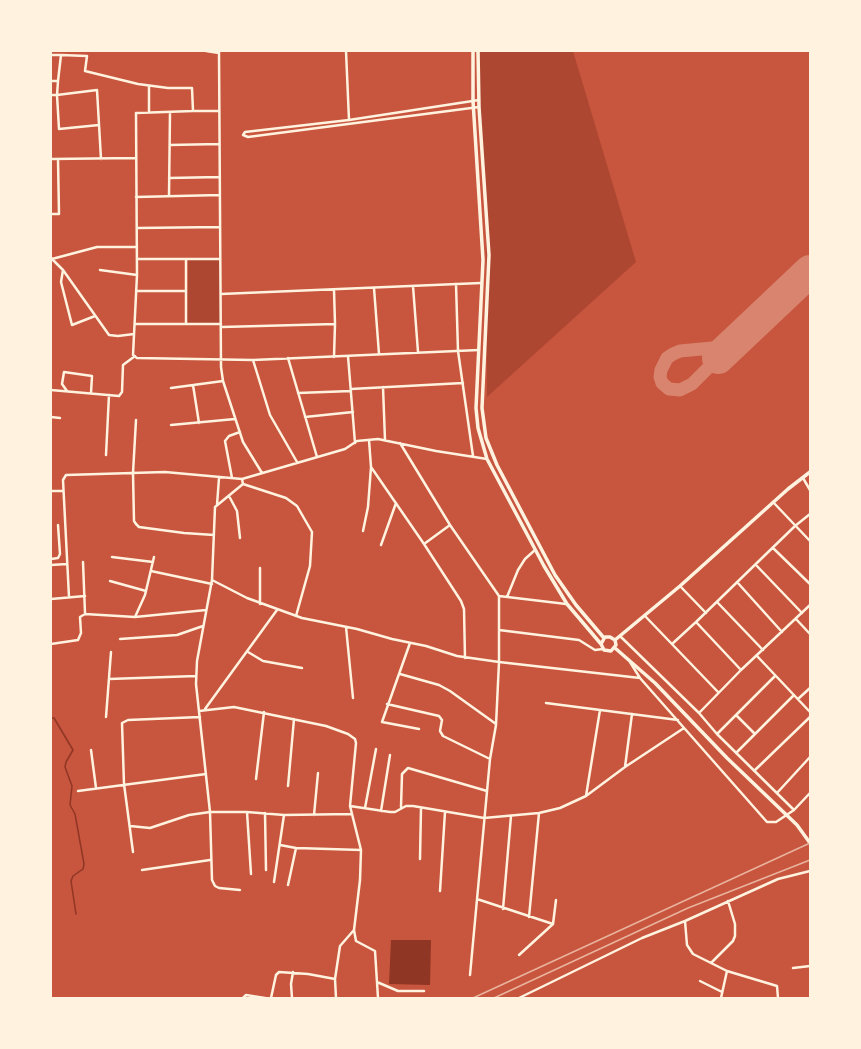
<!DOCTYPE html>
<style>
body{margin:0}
#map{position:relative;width:861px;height:1049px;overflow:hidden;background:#c8553d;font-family:"Noto Serif",serif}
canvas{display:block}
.frame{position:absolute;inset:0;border:52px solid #fff3e0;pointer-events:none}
</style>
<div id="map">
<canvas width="861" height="1049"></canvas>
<div class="frame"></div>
</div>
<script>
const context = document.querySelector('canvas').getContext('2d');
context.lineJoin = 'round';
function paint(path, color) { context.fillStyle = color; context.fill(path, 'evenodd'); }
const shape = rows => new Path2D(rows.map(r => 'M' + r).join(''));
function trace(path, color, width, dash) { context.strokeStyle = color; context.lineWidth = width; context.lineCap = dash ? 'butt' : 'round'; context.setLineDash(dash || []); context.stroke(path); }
paint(shape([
 [480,51,573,51,636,262,487,397,486,206,479,107],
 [188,260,219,260,221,323,187,323]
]), '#ae4732');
paint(shape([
 [391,940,431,940,430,985,389,984]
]), '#8f3625');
trace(shape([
 [51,718,54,718,73,750,66,762,65,767,72,786,70,805,75,814,84,864,83,869,73,876,71,881,76,914]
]), '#8f3625', 1.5);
trace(shape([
 [718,358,692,384,680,390,669,389,662,383,660,377,661,370,667,358,673,354,680,351,723,347,748,330]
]), '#d8846e', 13);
trace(shape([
 [718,358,810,271]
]), '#d8846e', 32);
trace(shape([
 [206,51,219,53],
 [219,51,221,367,223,381,243,442,262,473],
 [346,51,349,120],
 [51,55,61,55,58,81,51,81],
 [61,55,87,56,85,71,138,84,168,88,192,88,193,111,219,111],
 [58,81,57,95,97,90,101,159],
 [51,95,57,95,59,129,99,125],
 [479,100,349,120,245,132,243,135,248,137,479,107],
 [193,111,136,113,137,275,133,355,137,358,253,360,479,350],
 [149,112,149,86],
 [170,145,219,144],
 [51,159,136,158],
 [169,178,220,177],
 [169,196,170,112],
 [136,197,220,195],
 [51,214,59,214,58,159],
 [137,228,220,227],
 [51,258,63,270,61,282,72,325,95,316],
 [52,259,97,247,137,247],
 [137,259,186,259],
 [63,270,109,335,118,336,134,334],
 [100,270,137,275],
 [456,284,458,351,473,456],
 [413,286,418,352],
 [374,288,379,354],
 [136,291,186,291],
 [221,294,481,283],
 [135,324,221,324],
 [186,324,186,259,220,259],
 [222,327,335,324],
 [348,356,355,443],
 [334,357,335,324,334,290],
 [288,358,317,457],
 [253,360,270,415,297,462],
 [193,385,199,423],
 [383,387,385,440],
 [171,388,223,381],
 [351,389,463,383],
 [51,390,119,396,122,392,123,365,135,356],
 [67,391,62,384,64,372,92,376,91,393],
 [298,393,351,391],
 [51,417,60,418],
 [305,417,353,412],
 [136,420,133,473,134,521,136,524,139,527,184,533,214,535],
 [171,425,235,419],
 [400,443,450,525,499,596,566,604],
 [106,455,109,395],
 [371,467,424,544,461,601,464,609,465,658],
 [232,478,225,441,229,436,240,432],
 [803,478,810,490],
 [243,484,286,498,297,506,312,532,310,566,296,616],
 [51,491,63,491],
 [229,496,237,511,240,538],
 [773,502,810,541],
 [217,505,219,478],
 [363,531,368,507,371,467,369,440],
 [424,544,450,525],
 [381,545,396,503],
 [773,548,810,584],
 [112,557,153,562],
 [51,559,58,558,60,554,58,525],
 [83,562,85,613],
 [51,565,67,564],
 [756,565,802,613],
 [151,571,212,584],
 [212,580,247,598,302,618,357,629,392,639,426,646,457,656,499,662,496,725,490,759,470,975],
 [110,581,146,591],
 [737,582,782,632],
 [680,586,706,613],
 [499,596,499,662,640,678,630,662],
 [69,597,63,480,66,475,165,472,242,479],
 [507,597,518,570,525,559,535,550],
 [51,599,85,596],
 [717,602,763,650],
 [260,604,260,568],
 [645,616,718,692],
 [135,617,145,595,154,557],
 [796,619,810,634],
 [696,622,741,670],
 [346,627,353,698],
 [499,630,579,640,595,650,603,649],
 [620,636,699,713,717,734,794,810],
 [120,639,177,635,203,626],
 [410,643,382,722,419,729],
 [51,644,78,640,81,633,80,617,85,614,135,617,206,610],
 [672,644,696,622,795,526,810,514],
 [248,652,263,661,302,668],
 [757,656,810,712],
 [400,674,439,685,450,691,496,724],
 [640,678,767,822,776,822,794,810,810,793],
 [109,679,196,676],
 [798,699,810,688],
 [546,703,678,720],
 [387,704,439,716,442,720,440,731,443,736,490,759],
 [205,709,277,610],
 [199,711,234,707,326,726,348,734,355,739,356,743,350,806,361,850,360,880,354,930,356,941,375,951,378,998],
 [699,713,741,670,810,605],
 [736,715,755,734],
 [106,717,111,652],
 [717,734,775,676],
 [91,750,96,788],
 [736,753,794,695],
 [625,767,632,714],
 [754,771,810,717],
 [256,779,264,712],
 [288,786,294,719],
 [78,791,206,774],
 [777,793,810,757],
 [586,796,600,710],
 [350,806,390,812,395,812,406,806,413,806,484,818,539,813,560,808,586,796,625,767,684,728],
 [401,807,402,774,408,768,487,791],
 [365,808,376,749],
 [381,811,390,755],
 [247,812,251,874],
 [265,813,266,870],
 [314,815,318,773],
 [130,826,150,828,189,815,210,812,247,812,284,815,352,814],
 [280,845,296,848,361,850],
 [133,852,124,784,122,723,128,720,200,717],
 [420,859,421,808],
 [142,870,210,860],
 [274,882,284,815],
 [288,885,296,848],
 [240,890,219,888,215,886,212,880,210,812,196,684,197,661,212,580,215,507,243,484,242,479,345,449,357,441,378,439,436,451,487,459],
 [440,891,445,812],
 [477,899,553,924],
 [503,909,511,816],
 [529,917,539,813],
 [685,921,687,945,693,954,727,971,777,986,778,998],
 [519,955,553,924,556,900],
 [711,963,733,941,735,936,735,924,728,901],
 [793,968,810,966],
 [700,981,722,992],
 [377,982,398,991,424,991],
 [243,998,246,995,265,998],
 [271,998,276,975,279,972,308,974,335,979],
 [292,998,291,984,293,972],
 [336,998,335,979,340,946,354,930],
 [519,998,642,938,685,921,778,879,810,871],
 [721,998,727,971]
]), '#fff3e0', 2.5);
trace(shape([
 [615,640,680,586,788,489,810,472]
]), '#fff3e0', 3.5);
trace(shape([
 [473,51,473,101,483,260,476,408,478,428,487,459,544,566,567,604,601,644,604,650,611,651,616,645,615,640,610,637,605,637,601,644],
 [478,51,479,107,489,255,482,408,486,438,497,465,555,575,576,605,604,638],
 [615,648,655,683,727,758,797,825,810,843]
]), '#fff3e0', 3.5);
trace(shape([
 [473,998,810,843],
 [494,998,688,908,810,860]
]), '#e9b49f', 1.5);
</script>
